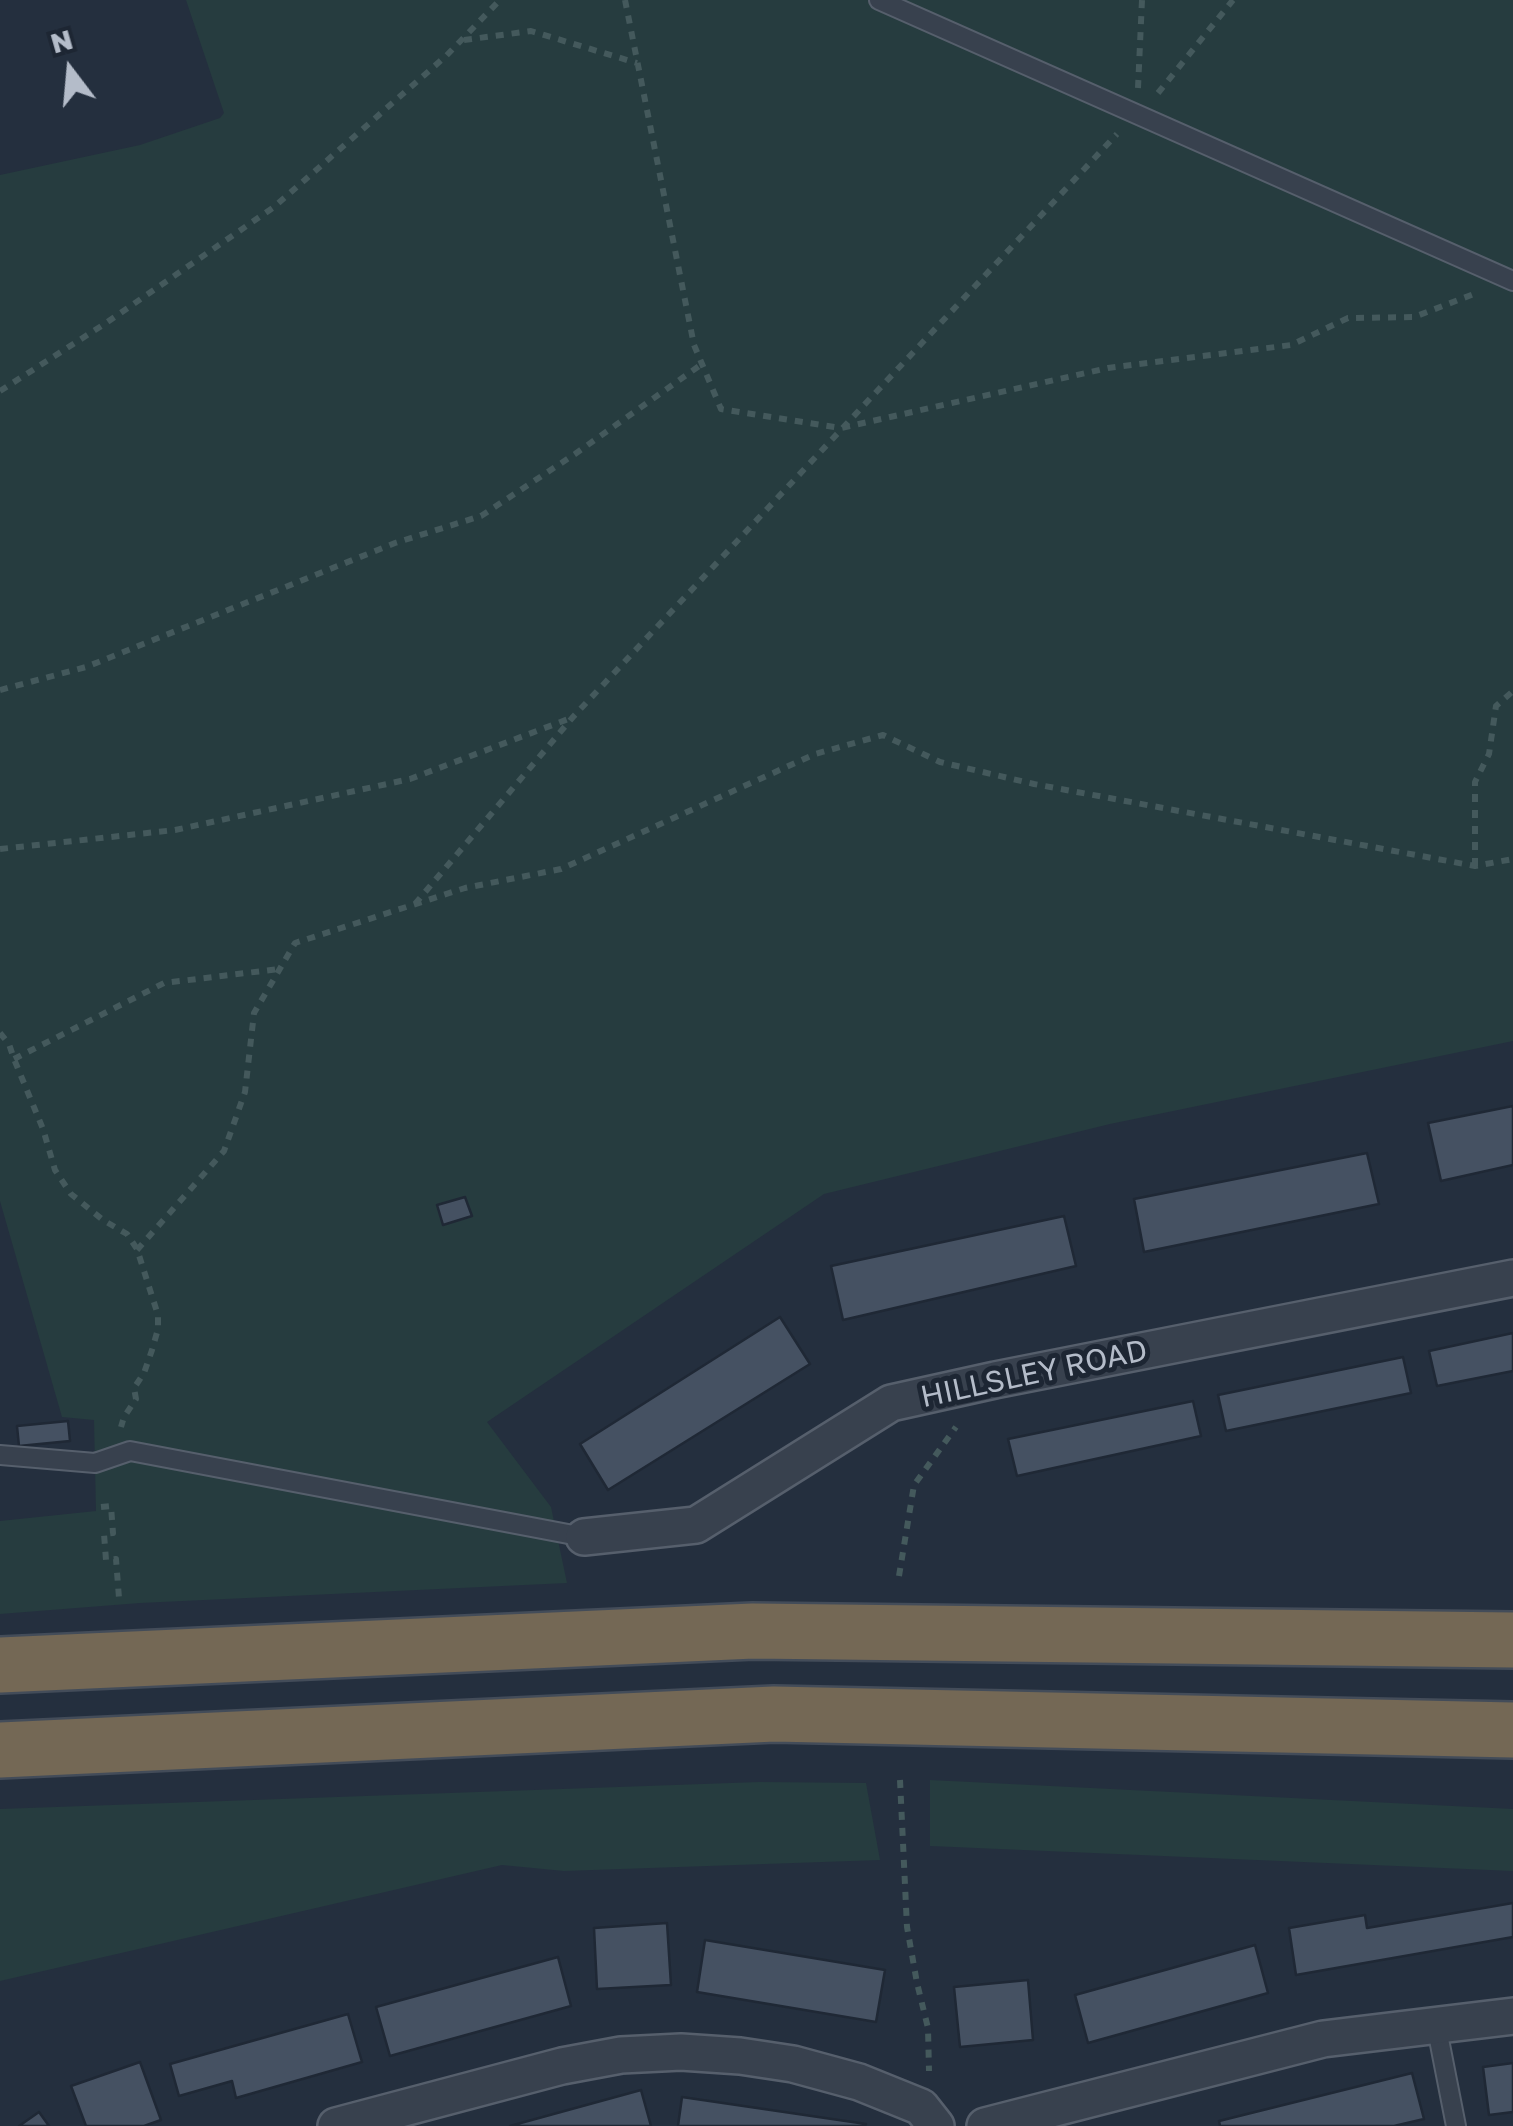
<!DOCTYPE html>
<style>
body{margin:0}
#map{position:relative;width:1513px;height:2126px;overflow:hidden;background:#242f3e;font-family:"Golos Text",sans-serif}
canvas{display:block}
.north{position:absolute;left:20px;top:20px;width:100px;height:100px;-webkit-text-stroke:8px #1d2633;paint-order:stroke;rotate:344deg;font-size:28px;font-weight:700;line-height:40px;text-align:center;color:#b4bcc9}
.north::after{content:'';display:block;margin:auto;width:35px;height:45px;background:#b4bcc9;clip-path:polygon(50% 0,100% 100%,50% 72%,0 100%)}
</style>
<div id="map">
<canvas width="1513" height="2126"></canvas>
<div class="north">N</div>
</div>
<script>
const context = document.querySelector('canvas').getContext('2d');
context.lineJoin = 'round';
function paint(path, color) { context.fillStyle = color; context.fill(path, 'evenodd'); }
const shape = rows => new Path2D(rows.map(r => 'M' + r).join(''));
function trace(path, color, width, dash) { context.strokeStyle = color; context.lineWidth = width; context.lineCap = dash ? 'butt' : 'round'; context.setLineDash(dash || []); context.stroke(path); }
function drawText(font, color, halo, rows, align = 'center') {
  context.font = font + ' "Golos Text",sans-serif'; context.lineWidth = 10; context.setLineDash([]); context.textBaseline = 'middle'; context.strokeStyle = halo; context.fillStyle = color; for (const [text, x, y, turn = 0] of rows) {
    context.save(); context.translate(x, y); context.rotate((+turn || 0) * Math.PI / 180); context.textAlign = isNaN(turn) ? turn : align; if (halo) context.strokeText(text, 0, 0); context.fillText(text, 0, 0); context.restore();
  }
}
paint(shape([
 [186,0,1513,0,1513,1041,1110,1124,824,1194,487,1422,551,1507,567,1583,140,1603,0,1614,0,1521,96,1511,94,1420,62,1417,0,1201,0,175,140,145,220,118,224,113],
 [930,1780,1513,1809,1513,1871,930,1846],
 [759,1782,866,1783,880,1860,564,1871,502,1865,0,1981,0,1809]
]), '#263c3f');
const building = shape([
 [1513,1106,1513,1165,1441,1181,1428,1123,1513,1106],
 [1367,1153,1379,1204,1144,1252,1134,1199,1367,1153],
 [465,1197,472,1216,443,1225,437,1205,465,1197],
 [1064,1216,1076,1266,843,1320,831,1266,1064,1216],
 [780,1317,810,1364,608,1490,580,1444,780,1317],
 [1513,1333,1513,1371,1437,1386,1429,1351,1513,1333],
 [1403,1357,1411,1393,1226,1431,1218,1395,1403,1357],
 [1193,1401,1201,1436,1017,1476,1008,1439,1193,1401],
 [68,1421,70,1441,19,1446,17,1426,68,1421],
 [1513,1903,1513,1937,1296,1975,1289,1928,1365,1915,1367,1928,1513,1903],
 [667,1923,671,1985,597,1989,594,1928,667,1923],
 [705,1940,885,1970,876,2022,697,1992,705,1940],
 [1255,1945,1268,1993,1088,2043,1075,1995,1255,1945],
 [558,1957,571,2006,390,2056,376,2007,558,1957],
 [1028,1980,1033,2040,960,2047,954,1987,1028,1980],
 [348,2014,362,2062,236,2098,232,2081,179,2096,170,2064,348,2014],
 [140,2062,161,2120,144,2126,86,2126,71,2086,140,2062],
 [1513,2063,1513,2112,1489,2115,1483,2067,1513,2063],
 [1412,2073,1424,2119,1394,2126,1220,2126,1219,2121,1412,2073],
 [641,2090,651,2126,510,2126,641,2090],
 [682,2097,866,2124,865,2126,678,2126,682,2097],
 [39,2112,49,2126,19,2126,39,2112]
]);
paint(building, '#455162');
trace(building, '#1f2835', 2.5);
const service = shape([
 [879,0,1513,281],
 [0,1455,95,1463,130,1451,584,1537],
 [1436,2024,1456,2126]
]);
const minor = shape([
 [584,1537,696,1525,891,1403,995,1380,1513,1278],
 [336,2126,562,2066,621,2055,681,2052,740,2056,793,2064,859,2082,921,2107,936,2126],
 [985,2126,1323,2039,1513,2016]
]);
const motorway = shape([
 [0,1665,753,1631,1513,1640],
 [0,1750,774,1714,1513,1730]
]);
trace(service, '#565f6c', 22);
trace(minor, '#565f6c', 40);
trace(motorway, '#434c59', 60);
trace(shape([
 [625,0,694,345,721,409,841,428,1108,368,1291,345,1348,318,1414,317,1474,294],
 [464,40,531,31,637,63],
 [1138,88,1142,0],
 [1158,93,1233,0],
 [0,391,106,323,274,207,446,56,500,0],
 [0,690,86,667,395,543,481,516,575,454,702,364],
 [0,849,175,830,410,779,571,718],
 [1475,866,1475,782,1489,754,1496,706,1513,691],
 [415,904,573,717,1117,134],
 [0,1033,9,1044,14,1059,43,1129,55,1170,71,1194,103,1220,127,1234,137,1249,158,1315,158,1329,152,1350,144,1373,134,1388,136,1399,124,1417,121,1427],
 [14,1059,164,983,279,969],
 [137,1250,224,1151,245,1092,254,1013,295,943,465,888,561,869,815,754,883,735,940,762,1034,784,1475,866,1513,859],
 [101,1507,111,1506,113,1533,104,1534,106,1560,116,1559,119,1598],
 [899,1576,914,1485,956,1427],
 [900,1780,907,1927,917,1983,928,2028,929,2071]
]), '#44595c', 6, [8, 8]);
trace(service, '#38414e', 18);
trace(minor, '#38414e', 35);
trace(motorway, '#746855', 55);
drawText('30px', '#b4bcc9', '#1d2633', [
 ["HILLSLEY ROAD",1034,1374,-12]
]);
</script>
